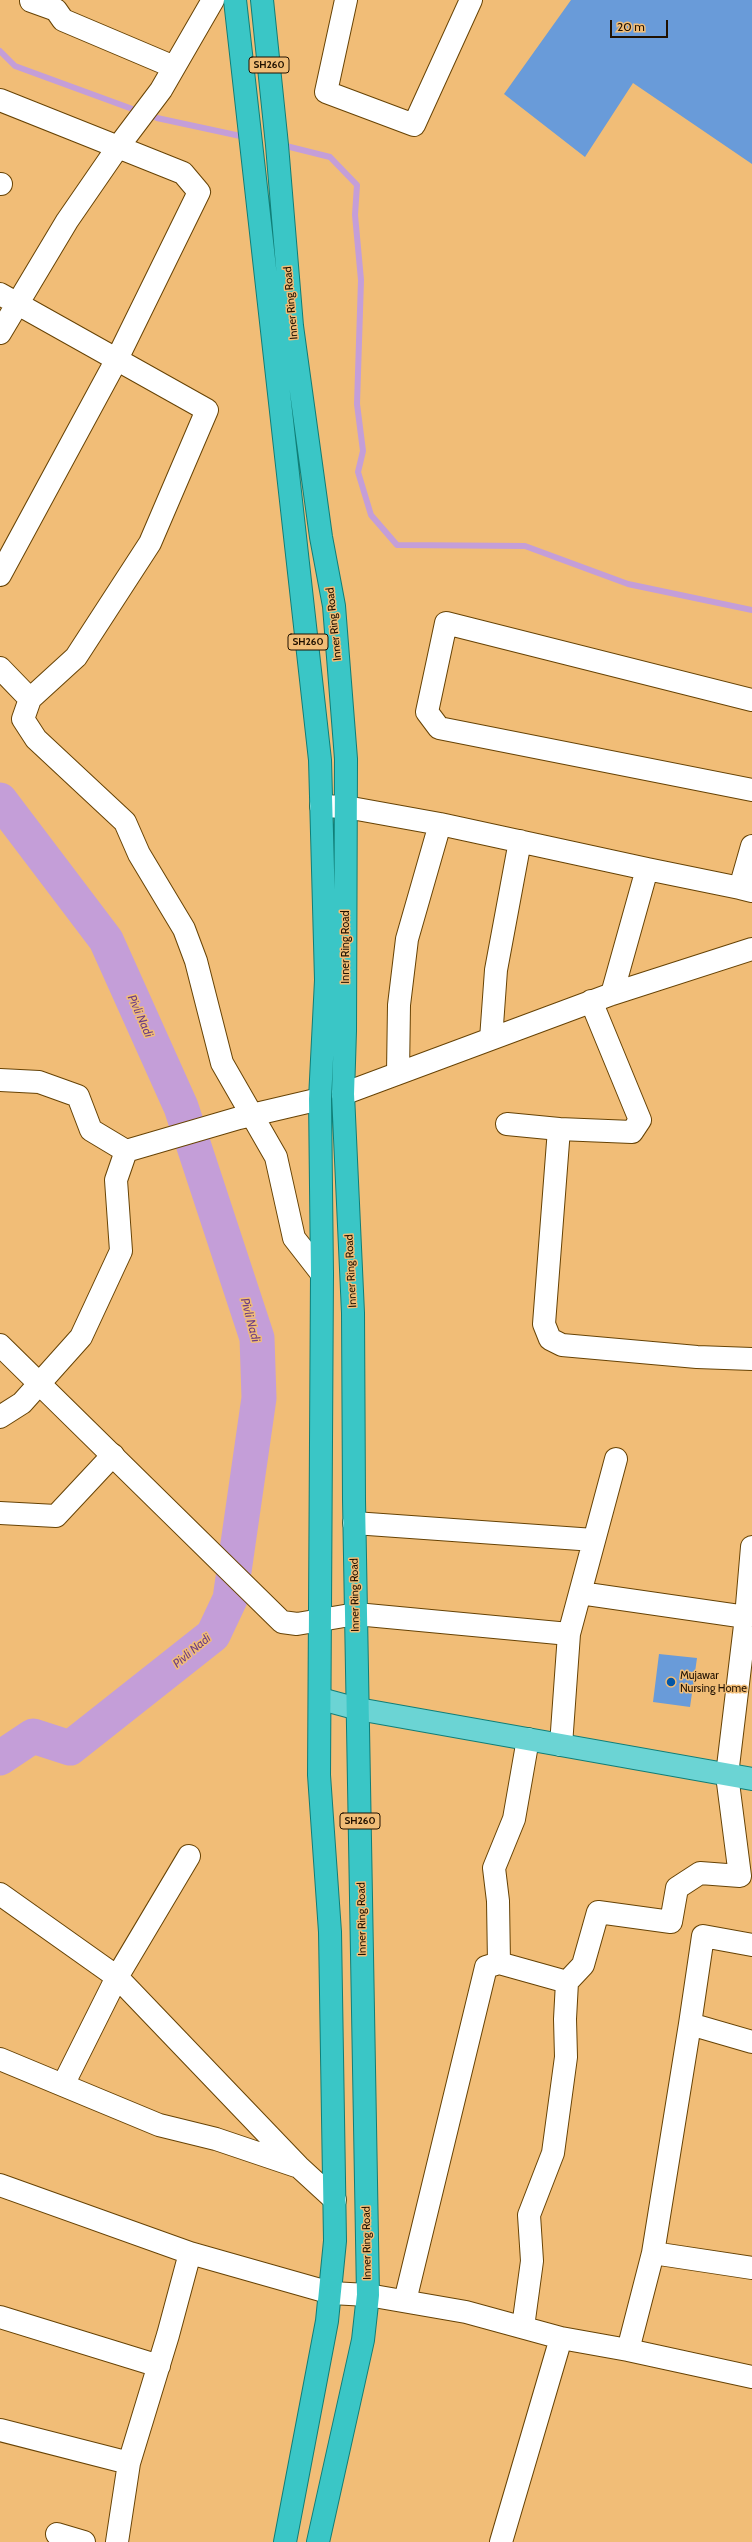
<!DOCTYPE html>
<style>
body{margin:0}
#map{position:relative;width:752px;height:2542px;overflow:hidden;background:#f1bd77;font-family:Cabin,sans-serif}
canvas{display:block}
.scale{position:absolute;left:610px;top:20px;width:58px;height:18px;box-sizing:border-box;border:2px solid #201100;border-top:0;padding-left:5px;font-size:12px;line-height:14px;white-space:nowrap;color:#201100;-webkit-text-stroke:3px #f1bd77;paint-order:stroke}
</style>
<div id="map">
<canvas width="752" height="2542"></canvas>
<div class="scale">20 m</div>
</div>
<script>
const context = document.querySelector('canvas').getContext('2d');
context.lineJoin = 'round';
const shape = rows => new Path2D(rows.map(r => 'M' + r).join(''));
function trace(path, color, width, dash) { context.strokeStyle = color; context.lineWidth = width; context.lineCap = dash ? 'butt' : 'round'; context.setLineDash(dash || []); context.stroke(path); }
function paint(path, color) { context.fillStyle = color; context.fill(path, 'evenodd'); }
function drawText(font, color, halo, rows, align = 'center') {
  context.font = font + ' Cabin,sans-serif'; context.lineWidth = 3; context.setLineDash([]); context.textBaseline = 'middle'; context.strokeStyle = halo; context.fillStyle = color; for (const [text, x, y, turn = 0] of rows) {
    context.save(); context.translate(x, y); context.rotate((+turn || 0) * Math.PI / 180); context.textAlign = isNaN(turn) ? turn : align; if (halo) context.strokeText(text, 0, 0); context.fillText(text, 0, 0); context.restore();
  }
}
trace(shape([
 [0,51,15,66,157,118,245,137],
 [282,145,330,157,357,185,355,215,361,280,357,404,363,451,358,472,371,515,397,545,525,546,628,584,752,610]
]), '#c49ed8', 6);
trace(shape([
 [0,800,106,940,181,1107,257,1338,259,1398,230,1599,213,1635,70,1748,33,1736,0,1758]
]), '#c49ed8', 35);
paint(shape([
 [571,0,752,0,752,164,633,83,585,157,504,94],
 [659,1654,697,1658,690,1707,653,1702]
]), '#699bd9');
const minor = shape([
 [346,0,326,92,414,125,471,0],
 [31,1,56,10,63,20,174,67],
 [0,100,118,147,67,221,0,333],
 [0,184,1,184],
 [0,294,207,410,150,543,76,657,30,699,23,719,36,739,125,822,139,854,184,929,196,961,222,1063,276,1157,294,1238,322,1274],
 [0,575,117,359,199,192,183,173,118,147,161,90,213,0],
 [0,668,30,699],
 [752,700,446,623,427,712,439,728,752,790],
 [321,806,346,807,440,824,647,869],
 [752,846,740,888,752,891],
 [612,994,647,869,740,888],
 [491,1039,496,970,520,841],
 [398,1073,399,1005,407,939,440,824],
 [0,1080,39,1082,78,1096,91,1130,126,1151,239,1118,320,1099],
 [343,1094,612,994,752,949],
 [507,1124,559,1129,544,1324,550,1339,562,1345,697,1357,752,1359],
 [559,1129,632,1132,640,1120,591,1001],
 [0,1417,22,1403,81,1337,121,1251,116,1180,126,1151],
 [0,1513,56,1516,113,1455],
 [354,1523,594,1540],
 [580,1593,746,1617],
 [356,1614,569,1634,616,1459],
 [561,1745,569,1634],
 [0,1894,117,1977,299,2167,335,2200],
 [752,1945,703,1936,690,2024,752,2042],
 [567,1982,583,1965,598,1912,671,1922,677,1888,700,1873,740,1876,727,1775,746,1617,752,1547],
 [690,2024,653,2253,752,2268],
 [0,2059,159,2125,216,2139,296,2166],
 [63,2085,117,1977,189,1856],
 [0,2185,190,2253,331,2293,368,2295,466,2312,561,2338,628,2350],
 [653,2253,628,2350,752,2377],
 [405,2301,486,1967,499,1963],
 [0,2317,159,2366],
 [523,2327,532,2261,529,2215,553,2153,566,2057,565,2019,567,1982,499,1963,498,1901,494,1868,514,1819,528,1739],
 [0,2430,129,2463],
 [57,2534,84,2542],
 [117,2542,129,2463,168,2335,190,2253],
 [501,2542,561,2338]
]);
const tertiary = shape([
 [0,1345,282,1622,297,1624,356,1614]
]);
const primary = shape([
 [321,1699,358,1709,752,1779]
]);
const trunk = shape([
 [235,0,320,760,326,980,320,1099,322,1274,319,1775,330,1932,335,2241,327,2321,285,2542],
 [262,0,277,145,292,326,321,537,334,606,346,759,345,1031,343,1094,353,1313,354,1500,368,2295,363,2340,318,2542]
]);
trace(minor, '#674305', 24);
trace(tertiary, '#674305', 24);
trace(primary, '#107e77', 24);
trace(trunk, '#107e77', 24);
trace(minor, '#fff', 22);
trace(tertiary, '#fff', 22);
trace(primary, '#6bd4d4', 22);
trace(trunk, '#3ac6c6', 22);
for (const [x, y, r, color] of [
 [671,1682,5,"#0456a5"]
]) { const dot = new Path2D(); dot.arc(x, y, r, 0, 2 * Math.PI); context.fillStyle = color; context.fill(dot); trace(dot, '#f1bd77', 1.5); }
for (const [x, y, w] of [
 [269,65,40],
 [308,642,40],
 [360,1821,40]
]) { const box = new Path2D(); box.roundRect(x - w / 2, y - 8, w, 16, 3); context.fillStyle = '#f1bd77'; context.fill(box); trace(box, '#201100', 1); }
drawText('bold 10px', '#201100', null, [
 ["SH260",269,65],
 ["SH260",308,642],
 ["SH260",360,1821]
]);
drawText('11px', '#201100', '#f1bd77', [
 ["Inner Ring Road",291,303,-95],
 ["Inner Ring Road",334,624,-96],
 ["Inner Ring Road",346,947,-90],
 ["Inner Ring Road",351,1271,-93],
 ["Inner Ring Road",355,1595,-91],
 ["Inner Ring Road",362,1919,-91],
 ["Inner Ring Road",367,2243,-91]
]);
drawText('11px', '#201100', '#f1bd77', [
 ["Mujawar",680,1676],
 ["Nursing Home",680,1689]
], 'left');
drawText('italic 12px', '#6e3e84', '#f1bd77', [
 ["Pivli Nadi",140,1016,66],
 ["Pivli Nadi",250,1320,75],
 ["Pivli Nadi",192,1651,-40]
]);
</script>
